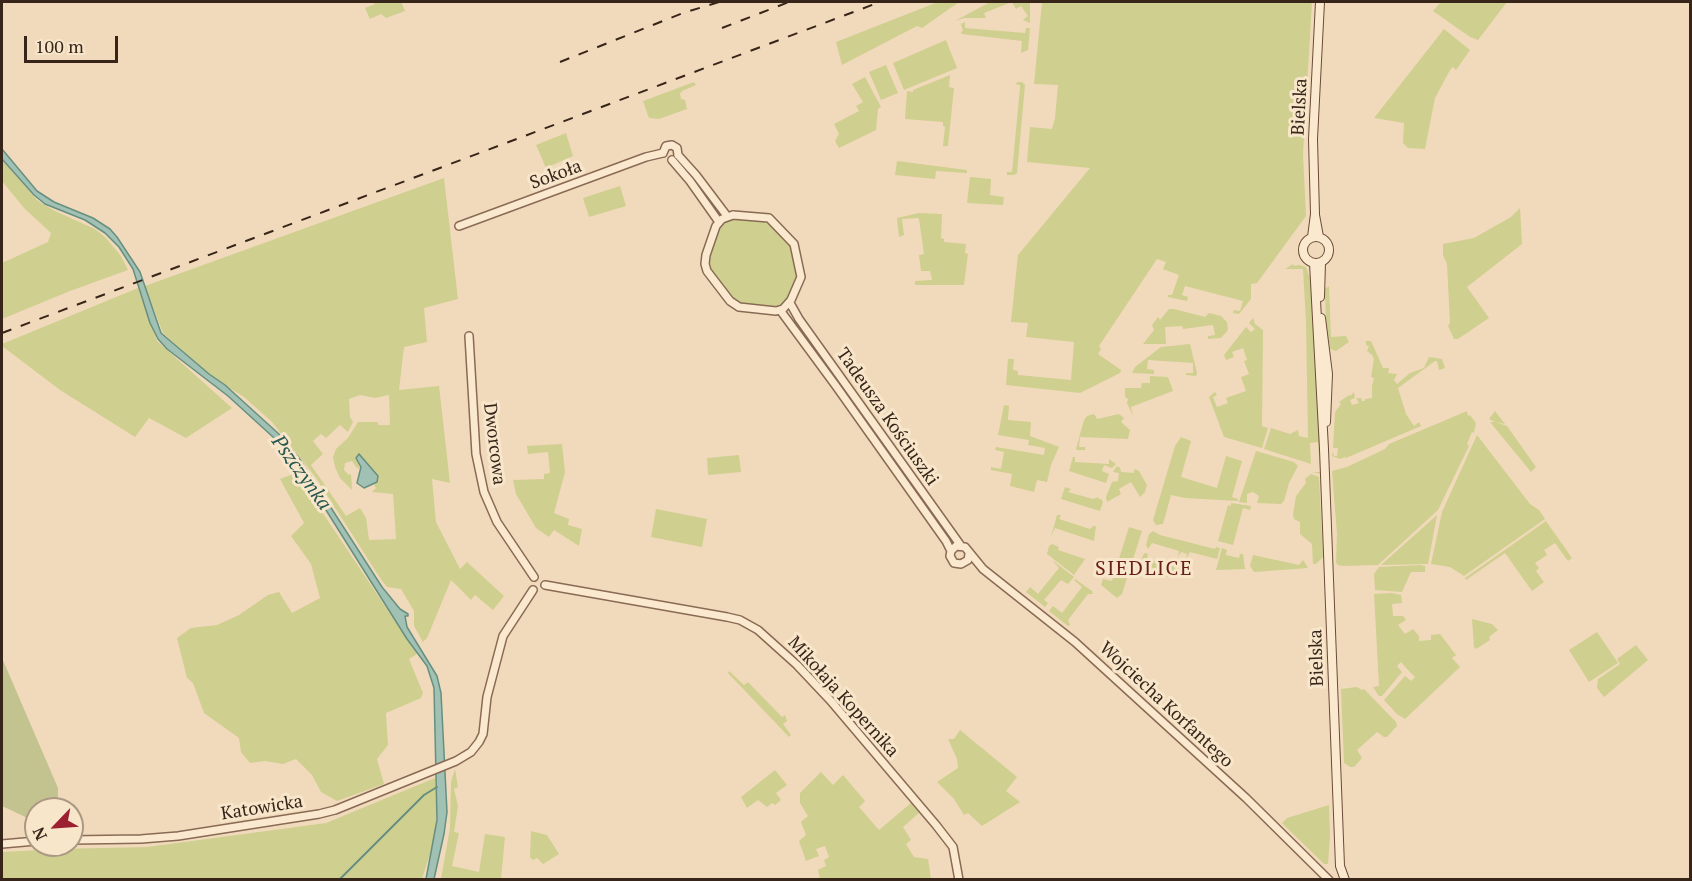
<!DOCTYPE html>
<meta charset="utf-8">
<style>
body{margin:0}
#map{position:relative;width:1692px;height:881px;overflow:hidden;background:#f1dabb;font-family:"PT Serif",serif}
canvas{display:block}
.frame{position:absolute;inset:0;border:3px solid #37251a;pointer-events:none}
.north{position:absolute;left:24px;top:797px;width:60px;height:60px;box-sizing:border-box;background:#f8e6cb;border:2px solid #ab9984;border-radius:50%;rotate:245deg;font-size:16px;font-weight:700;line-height:24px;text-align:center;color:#37251a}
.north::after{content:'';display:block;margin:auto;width:21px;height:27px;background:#9c2030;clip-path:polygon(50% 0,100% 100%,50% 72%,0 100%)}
.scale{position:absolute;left:24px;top:36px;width:94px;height:27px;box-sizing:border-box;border:3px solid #37251a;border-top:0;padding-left:8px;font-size:18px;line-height:21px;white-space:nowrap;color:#37251a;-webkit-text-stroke:4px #f8e6cb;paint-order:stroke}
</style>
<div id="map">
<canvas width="1692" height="881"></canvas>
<div class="frame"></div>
<div class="north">N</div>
<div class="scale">100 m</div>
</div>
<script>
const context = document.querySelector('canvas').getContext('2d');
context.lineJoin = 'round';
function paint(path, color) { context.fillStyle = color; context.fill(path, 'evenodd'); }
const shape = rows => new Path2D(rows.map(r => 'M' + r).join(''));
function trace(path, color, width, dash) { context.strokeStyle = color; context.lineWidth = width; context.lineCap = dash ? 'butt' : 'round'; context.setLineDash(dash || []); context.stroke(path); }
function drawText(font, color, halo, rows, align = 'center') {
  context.font = font + ' "PT Serif",serif'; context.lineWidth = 6; context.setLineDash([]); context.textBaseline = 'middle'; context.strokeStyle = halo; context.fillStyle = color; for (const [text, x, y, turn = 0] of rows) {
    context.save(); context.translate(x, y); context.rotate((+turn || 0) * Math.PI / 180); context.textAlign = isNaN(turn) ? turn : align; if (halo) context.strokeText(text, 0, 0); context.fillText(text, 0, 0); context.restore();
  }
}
paint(shape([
 [374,2,401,2,405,11,386,18,381,14,370,19,365,8,375,4],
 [938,2,959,2,922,28,917,26,842,65,836,42],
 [990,2,1030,2,1030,23,1023,20,1028,16,1021,6,1016,9,1012,2,984,13,986,18,964,18,955,21],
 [1042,2,1312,2,1303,154,1306,216,1257,283,1251,284,1251,299,1239,314,1233,313,1234,310,1240,311,1243,301,1185,286,1182,295,1188,297,1187,301,1168,297,1168,295,1172,295,1179,275,1163,269,1166,262,1157,259,1099,346,1101,349,1098,354,1121,370,1120,373,1080,393,1006,385,1008,359,1014,359,1013,370,1018,371,1018,375,1071,380,1074,342,1026,337,1028,323,1011,322,1018,255,1090,168,1027,162,1030,127,1052,129,1055,118,1058,85,1034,84],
 [1441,2,1507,2,1478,40,1470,37,1433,11],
 [965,22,965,28,1025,33,1026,28,1030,28,1028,50,1021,53,1022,41,962,34,961,32,963,31,961,24],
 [1444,29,1470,50,1456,70,1453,67,1450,70,1435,98,1425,149,1408,148,1403,143,1404,123,1374,118],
 [946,40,957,68,904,90,893,63],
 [886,65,898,93,881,100,869,72],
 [950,75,949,87,954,88,948,146,943,146,945,127,943,126,943,122,905,119,907,91,913,92,913,90],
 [865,77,881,107,878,109,876,130,839,148,835,141,839,134,834,124,859,111,856,106,863,102,852,84],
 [694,82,696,85,682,91,680,94,681,99,685,100,687,109,659,119,649,118,643,101],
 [1018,82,1022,82,1025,85,1017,173,1014,175,1007,175,1007,172,1012,172,1020,88,1020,85,1015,84],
 [566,133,573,156,546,168,536,145],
 [2,160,38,201,55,211,95,229,106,238,121,256,128,270,70,291,2,319,2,263,48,242,51,233,24,208,2,181],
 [897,161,967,170,967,173,936,171,935,179,895,175],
 [970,177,991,179,990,195,1004,197,1003,205,967,203],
 [444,178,458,299,424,308,427,342,404,347,399,390,439,386,450,483,432,479,436,522,460,569,467,562,504,596,493,610,475,595,471,600,451,580,427,638,423,642,414,626,414,611,401,589,387,587,382,581,316,478,272,422,244,397,216,380,163,333,145,286],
 [360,395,375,398,389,395,390,425,378,425,378,422,358,422,348,438,336,449,333,457,335,467,340,478,352,490,351,474,349,475,344,470,345,463,352,461,356,467,360,469,359,462,377,482,374,485,376,488,372,492,393,494,396,539,369,540,366,518,360,508,346,516,311,465,323,454,313,441,321,434,326,438,340,425,348,432,353,422,350,417,349,399],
 [620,186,626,206,589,217,583,198],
 [1520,208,1522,244,1467,287,1489,318,1458,339,1454,339,1448,326,1450,323,1447,264,1443,255,1443,244,1474,238,1511,217],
 [919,213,942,214,941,238,944,239,944,242,966,244,965,253,968,254,964,285,915,285,915,281,932,280,930,271,921,271,919,255,924,254,919,219,918,218,902,219,904,235,899,237,897,218],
 [739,218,769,222,787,239,793,249,797,278,790,295,781,305,771,308,743,306,730,297,711,271,709,258,718,232,721,226,729,220],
 [1293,264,1294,266,1299,265,1306,267,1309,276,1312,276,1322,474,1312,472,1320,472,1318,442,1310,443,1311,464,1264,449,1271,428,1290,434,1298,430,1299,436,1308,438,1306,322,1303,269,1285,269],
 [1329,286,1331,337,1346,336,1349,342,1336,351,1330,349,1326,324,1325,289],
 [138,288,157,341,232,408,186,438,149,418,135,437,60,390,2,346,2,344],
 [1169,309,1174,309,1205,317,1209,313,1221,316,1227,322,1228,330,1221,338,1208,339,1208,336,1215,335,1213,325,1183,329,1182,326,1165,327,1166,344,1143,344,1154,330,1152,325,1158,317,1160,320],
 [1253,318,1255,324,1263,330,1262,426,1268,428,1262,448,1224,437,1209,397,1215,392,1217,395,1213,397,1217,407,1228,403,1226,398,1246,391,1241,377,1249,374,1244,361,1247,360,1243,348,1232,352,1234,357,1226,360,1224,355,1246,327,1251,332,1255,329,1249,323],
 [1366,341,1371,341,1383,368,1389,368,1388,373,1397,374,1394,380,1397,384,1410,373,1424,368,1429,357,1442,359,1445,368,1439,370,1437,361,1435,361,1398,388,1406,414,1414,426,1419,422,1421,426,1346,458,1345,457,1340,459,1332,456,1333,451,1334,456,1337,456,1338,448,1333,448,1335,412,1341,404,1339,402,1349,395,1350,396,1354,392,1355,398,1350,400,1352,405,1359,403,1356,398,1361,398,1362,401,1365,401,1365,399,1372,398,1372,386,1374,378,1371,377,1374,359,1372,355,1367,351,1369,346,1366,345],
 [1190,344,1197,373,1196,376,1186,375,1186,373,1193,373,1193,363,1148,360,1147,369,1154,370,1154,374,1132,373,1135,367,1161,347],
 [1150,376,1168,377,1173,391,1131,407,1133,416,1127,403,1128,399,1125,397,1125,388,1141,388,1142,383,1150,383],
 [1004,405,1009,406,1008,420,1031,422,1030,436,1059,447,1051,465,1047,482,1037,480,1034,492,1010,486,1012,474,991,470,991,467,1001,469,1004,452,995,450,996,447,1044,455,1045,448,1028,445,1029,440,998,435],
 [1467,411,1468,416,1470,415,1476,423,1474,433,1472,432,1467,444,1469,446,1438,510,1378,565,1342,566,1338,565,1336,563,1337,534,1332,471,1347,467,1385,449,1389,444],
 [1495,411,1505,424,1495,422,1507,426,1536,467,1531,472,1490,422,1495,422,1489,419],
 [1094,414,1097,419,1119,414,1124,418,1121,422,1130,430,1128,439,1080,437,1079,447,1085,447,1085,450,1077,450,1076,449,1084,420,1087,416],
 [1477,435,1530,504,1539,510,1545,519,1464,576,1450,567,1431,564,1442,512],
 [1181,437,1191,441,1181,477,1217,488,1226,456,1242,461,1232,497,1238,499,1238,501,1185,498,1171,495,1163,524,1156,525,1153,520,1175,446],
 [562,444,565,472,554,513,569,519,568,525,582,529,579,546,554,530,549,537,536,528,516,494,513,480,544,479,544,474,550,473,548,452,528,454,527,446],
 [1256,451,1294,462,1298,466,1289,483,1284,501,1281,504,1257,503,1259,496,1253,492,1247,494,1247,503,1239,502],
 [739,455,741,472,708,475,707,458],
 [1073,457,1075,457,1075,462,1109,464,1109,459,1116,464,1112,468,1104,465,1102,471,1109,474,1106,483,1069,471],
 [1117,466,1120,468,1121,472,1134,473,1134,469,1139,471,1147,485,1145,492,1140,497,1131,482,1119,489,1121,494,1107,502,1106,497,1112,482,1118,481,1119,473,1113,472],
 [296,473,417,654,409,659,423,693,421,698,386,713,388,745,377,759,384,784,337,801,321,792,312,775,296,759,283,764,265,761,250,763,241,752,239,738,204,713,193,683,187,678,177,638,191,628,217,625,239,615,268,595,279,592,292,613,320,598,311,564,291,536,304,523,280,479],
 [1311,474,1319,477,1323,557,1316,564,1313,564,1312,544,1300,534,1300,522,1294,519,1293,515,1296,496,1306,483,1305,479],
 [1065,487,1071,489,1068,492,1093,499,1098,497,1099,499,1101,499,1103,502,1100,511,1061,499],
 [1231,503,1251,506,1250,510,1243,508,1233,545,1218,541,1228,505,1231,506],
 [656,509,707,519,702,547,651,537],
 [1057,515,1061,515,1059,519,1090,529,1093,526,1096,526,1094,541,1055,528,1051,537],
 [1437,515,1428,564,1381,565],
 [1546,521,1572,558,1568,561,1555,543,1544,550,1547,555,1535,563,1539,568,1536,571,1544,582,1532,591,1505,553,1466,580,1465,578],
 [1129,527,1142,531,1122,594,1117,598,1101,585,1103,579,1112,581],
 [1153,531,1160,535,1215,549,1216,547,1220,548,1217,559,1190,552,1186,559,1187,554,1181,552,1178,557,1179,551,1152,543,1148,549,1146,545,1149,534],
 [1052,544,1059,547,1058,550,1085,559,1074,575,1047,554,1049,546],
 [1222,548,1227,550,1226,555,1239,558,1240,554,1243,554,1245,569,1216,570],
 [1145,553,1148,554,1147,559,1191,571,1192,574,1153,578,1146,576,1140,569,1143,555],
 [1253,555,1299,565,1303,560,1308,568,1254,572,1250,566],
 [1052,560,1074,577,1068,584,1061,580,1044,600,1048,603,1045,607,1026,592,1030,587,1038,594,1059,568],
 [1420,565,1425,566,1425,572,1411,572,1402,592,1375,590,1374,574,1379,567],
 [1075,579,1092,591,1093,594,1088,594,1068,620,1070,625,1068,626,1049,611,1053,606,1062,613,1082,587,1074,580],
 [1392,593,1401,595,1402,603,1392,604,1393,616,1403,616,1406,620,1398,625,1405,634,1413,629,1419,636,1419,641,1431,640,1431,635,1440,634,1456,655,1452,658,1460,667,1405,719,1397,714,1384,700,1405,676,1411,681,1415,677,1408,670,1401,662,1397,666,1402,672,1382,696,1379,696,1373,687,1379,686,1374,594],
 [1472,619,1492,624,1498,630,1489,637,1490,640,1476,649,1474,647],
 [1597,632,1618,663,1589,682,1569,650],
 [1636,645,1648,660,1604,697,1597,688,1598,679,1620,664,1617,659],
 [729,671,744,685,748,682,782,717,785,715,787,721,783,724,791,735,789,737,728,673],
 [1357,687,1362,690,1364,689,1396,722,1397,726,1387,737,1384,737,1377,732,1357,750,1362,758,1354,767,1350,767,1344,763,1341,689],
 [960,730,1017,777,1006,791,1020,802,982,826,968,813,964,815,954,799,937,782,958,768,957,759,948,739,954,739],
 [455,769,458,787,454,789,458,806,454,832,459,833,452,866,479,872,485,834,505,837,501,879,441,879,450,828,451,782],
 [775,770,787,785,776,793,781,800,775,805,772,803,767,807,758,800,747,808,741,797],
 [821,772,833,785,843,775,865,801,859,807,879,830,911,803,919,813,903,827,911,840,906,844,914,857,928,859,931,879,820,879,818,870,826,866,824,860,829,857,825,846,816,849,819,856,806,861,799,841,806,835,801,822,808,816,800,803,800,793],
 [435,778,437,805,435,838,422,879,2,880,2,852,57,849,147,847,326,823],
 [1329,805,1330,836,1328,864,1324,864,1282,823,1287,818],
 [531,831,547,835,559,854,543,864,537,858,533,860,530,857]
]), '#cfcf8f');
paint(shape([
 [2,658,58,788,58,809,36,809,36,822,2,806]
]), '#c3c38f');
const water = shape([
 [2,149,37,191,54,202,93,218,110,229,117,237,140,272,161,333,209,374,225,385,280,435,299,458,382,587,400,609,408,614,408,616,405,616,407,627,437,676,441,693,447,812,444,834,434,879,426,879,437,820,434,688,427,666,407,639,314,491,287,453,273,437,228,396,167,349,158,339,150,323,133,269,119,247,105,233,85,220,45,204,34,195,2,159,2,149],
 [359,454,378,476,377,482,364,488,357,483,361,467,356,458,359,454]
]);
paint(water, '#a0c1b3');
trace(water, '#678f80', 1.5);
trace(shape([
 [339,880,424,795,437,787]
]), '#678f80', 2);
const tertiary = shape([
 [663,153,666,146,672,145,677,148,678,155],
 [678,155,696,175,727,216],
 [672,160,690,181,719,222],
 [733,215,769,218,794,244,801,277,791,300,783,309,776,311,739,307,730,301,707,271,705,264,706,255,716,226,722,219,733,215],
 [459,226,646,157,663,153],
 [790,303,799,319,961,546],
 [780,310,836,386,946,541,951,551],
 [469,336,476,454,484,492,497,522,534,577],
 [969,554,968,560,961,564,954,563,950,556,951,551,956,546,965,547,983,569,1075,642,1246,798,1329,880],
 [545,585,727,617,740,620,758,630,797,665,830,700,936,825,953,847,959,880],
 [72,840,141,839,178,836,319,814,335,810,456,761,471,752,479,742,483,734,487,697,503,636,533,590],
 [2,844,36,841]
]);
const secondary = shape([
 [1315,215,1319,237],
 '1303 250a13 13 0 1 1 26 0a13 13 0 1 1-26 0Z',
 [1312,237,1315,214,1313,139,1320,2],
 [1314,263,1324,449,1339,840,1340,866,1345,880],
 [1320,297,1321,262],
 [1321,318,1328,374,1326,422]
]);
trace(tertiary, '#896a54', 10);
trace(secondary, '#6a4b37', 10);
trace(tertiary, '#fbe9cf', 7);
trace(secondary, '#fbe9cf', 8);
trace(shape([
 [722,28,789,2],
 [560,62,683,13,719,2],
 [2,333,880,2]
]), '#37251a', 2, [10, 10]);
drawText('18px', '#37251a', '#f8e6cb', [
 ["Bielska",1300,107,-87],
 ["Sokoła",556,175,-20],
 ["Tadeusza Kościuszki",887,417,55],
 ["Dworcowa",494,444,83],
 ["Bielska",1317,658,-92],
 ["Mikołaja Kopernika",843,697,48],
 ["Wojciecha Korfantego",1166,705,43],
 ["Katowicka",262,808,-9]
]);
drawText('italic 20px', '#28584f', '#f8e6cb', [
 ["Pszczynka",301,473,54]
]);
context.letterSpacing = '1.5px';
drawText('20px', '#671e16', '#f8e6cb', [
 ["SIEDLICE",1144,569]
]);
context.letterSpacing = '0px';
</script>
